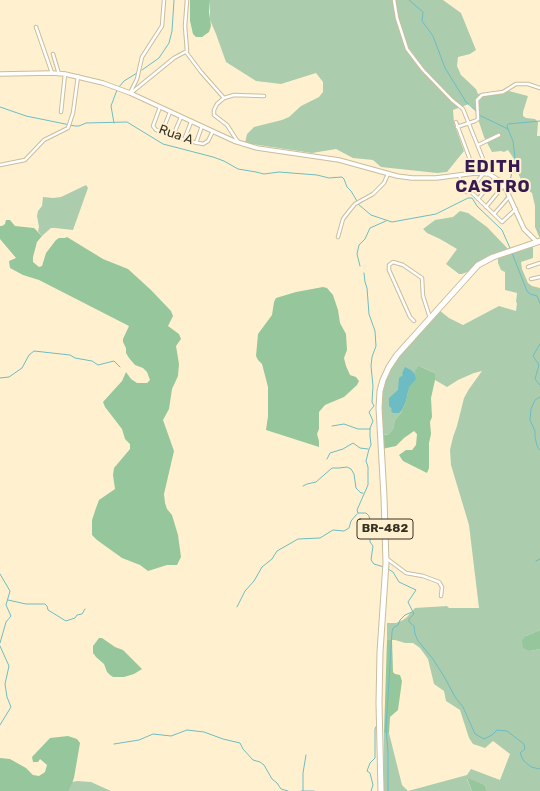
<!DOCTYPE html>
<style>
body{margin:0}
canvas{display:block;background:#fff1cf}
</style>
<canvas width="540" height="791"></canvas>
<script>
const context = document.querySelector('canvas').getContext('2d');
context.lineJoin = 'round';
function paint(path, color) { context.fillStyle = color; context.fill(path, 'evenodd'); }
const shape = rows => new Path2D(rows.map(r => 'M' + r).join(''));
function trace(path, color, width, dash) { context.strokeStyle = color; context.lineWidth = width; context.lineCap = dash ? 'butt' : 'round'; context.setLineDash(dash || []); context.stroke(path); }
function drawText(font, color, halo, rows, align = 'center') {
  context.font = font + ' Rubik,sans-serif'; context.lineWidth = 4; context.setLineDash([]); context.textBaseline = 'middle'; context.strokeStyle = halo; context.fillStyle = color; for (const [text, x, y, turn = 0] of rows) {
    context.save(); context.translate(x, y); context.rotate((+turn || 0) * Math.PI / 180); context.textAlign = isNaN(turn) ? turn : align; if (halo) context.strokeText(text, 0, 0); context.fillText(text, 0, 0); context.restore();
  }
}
paint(shape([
 [210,0,443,0,461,13,476,50,470,54,458,57,457,66,461,75,476,89,478,94,482,93,498,95,509,91,528,96,523,112,523,116,526,118,535,119,538,122,537,136,540,136,540,239,535,227,535,206,532,193,525,188,518,173,515,174,513,168,514,159,508,150,504,152,501,151,492,152,484,137,475,110,469,104,453,110,454,123,464,151,447,172,437,173,381,167,373,160,353,158,336,149,312,153,245,143,247,134,254,127,282,120,289,117,301,106,319,97,323,92,323,82,316,73,281,84,256,81,226,62,216,34,210,20],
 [86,185,88,188,73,230,55,228,51,228,42,236,38,231,39,227,37,216,38,211,42,206,43,197,53,198,61,197],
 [460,211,468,213,487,227,509,250,488,256,478,263,470,271,462,274,459,274,446,264,457,249,440,239,427,233,423,229,435,220,453,217],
 [533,246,533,258,521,262,522,269,528,283,532,286,540,288,540,630,526,636,530,651,540,649,540,791,487,791,485,785,467,779,472,791,383,791,384,733,389,733,402,785,408,791,467,775,471,769,500,780,510,754,493,741,485,748,473,744,469,738,460,710,446,701,444,691,434,684,428,659,420,648,413,643,405,643,395,640,387,640,387,623,396,623,403,620,407,617,415,608,447,606,449,608,479,608,469,525,451,465,450,450,453,437,457,426,464,398,469,389,482,371,474,373,458,380,447,387,435,380,435,373,433,372,421,367,416,368,416,378,408,392,406,401,401,413,395,420,393,429,389,434,384,435,381,436,381,404,382,387,395,360,439,310,449,318,463,325,499,306,516,311,517,303,516,302,517,293,505,290,505,272,501,270,498,263,498,258],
 [77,781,91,782,111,791,69,791,72,782]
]), '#abcdae');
paint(shape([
 [190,0,210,0,209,12,211,26,209,32,202,37,196,37,193,34,190,21],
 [6,220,10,220,15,226,34,228,42,236,37,242,33,257,33,262,39,267,42,266,46,253,56,240,59,238,65,238,67,237,103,259,128,269,151,290,171,311,173,316,168,326,179,334,181,339,176,346,179,364,178,376,172,389,169,409,163,420,174,451,164,494,165,503,167,509,172,515,178,535,181,557,177,565,167,565,148,571,140,565,122,558,97,540,92,535,92,520,96,508,99,500,115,489,113,475,114,468,130,449,130,444,125,439,122,429,105,407,103,402,122,381,126,372,131,379,137,383,147,383,150,380,147,372,143,368,135,365,129,358,126,353,126,348,123,342,123,339,129,326,39,280,23,275,10,268,9,261,16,258,0,239,0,226,2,226,5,224],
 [323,287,327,288,333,295,338,310,340,323,346,334,347,350,344,358,346,366,350,375,356,377,359,381,357,385,344,397,325,405,319,412,319,429,317,434,319,441,319,447,266,430,268,416,268,387,262,364,258,360,256,356,258,334,272,315,274,302,276,298,296,292],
 [417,367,421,367,435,373,435,380,431,398,432,417,430,422,431,434,429,443,429,468,427,473,403,461,399,455,406,450,412,450,416,445,417,434,414,431,404,438,396,446,382,449,381,436,389,434,393,429,395,420,401,413,406,401,409,387,416,378,415,371],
 [540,630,540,649,530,651,523,648,522,640,526,636],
 [99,638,102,638,115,647,123,650,142,669,134,674,124,677,113,677,110,675,107,672,104,664,96,657,93,653,93,646],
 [387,640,392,640,393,672,395,674,400,675,402,681,398,710,390,717,389,733,384,733],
 [68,736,77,739,80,743,74,778,69,791,0,791,0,758,10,759,26,768,33,775,39,776,45,772,47,765,40,759,38,762,33,762,32,757,50,738],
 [467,778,485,785,487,791,472,791]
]), '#96c69b');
paint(shape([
 [405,367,411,370,415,374,416,379,409,387,406,401,402,410,399,413,393,413,391,411,392,409,389,406,389,398,398,390,399,378,403,375,402,373]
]), '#6dbcc3');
trace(shape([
 [409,0,423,12,422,21,433,36,445,68,466,102,476,111],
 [142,70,159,58,169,43,172,31,174,0],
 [119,87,124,81,137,73],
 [0,107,26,116,75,126,79,126,86,123,127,122,163,144,213,157,224,161,238,169,256,172,264,174,279,172,317,175,329,178,342,177,344,179,347,187,351,191,357,201],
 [479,115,508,129,513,141,515,158,510,181,511,190,510,193],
 [114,123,111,106,117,90],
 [508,129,507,126,508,124,540,121],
 [358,204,371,215,392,222,436,214,468,198,472,198,477,206,502,230,510,248],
 [501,204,507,196],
 [512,253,527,291,530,294,537,296,540,303],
 [360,266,357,254,359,245,365,239,370,228,386,221],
 [540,344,533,356,539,365,535,379,540,385],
 [0,378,9,377,22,368,29,355,34,351,70,355,75,358,92,361,98,365,114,361,120,367],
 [540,397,535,400,531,409,530,420,535,431,535,437,537,446,540,450],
 [332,426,344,424,358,429,370,429],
 [327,459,330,453,343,449,353,443,360,448,368,449],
 [303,486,307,484,316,482,332,468,339,468,347,467,351,469,354,474,356,488,361,493,363,493],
 [358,513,357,510,368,485,368,467,366,461,369,449,371,445,370,436,370,428,373,421,369,412,374,406,372,402,373,386,371,366,372,357,376,346,375,331,369,314,367,288,365,282,364,273],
 [358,513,366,513,369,516,372,527,370,537,370,542,373,546,371,560,374,564,384,567],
 [536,561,540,559],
 [388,569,393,572,399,582,416,590,408,602,414,614,409,619,409,622,414,626,415,634,418,641,433,659,445,678,455,697,463,707,475,734,484,739,492,735,497,730,507,731,524,744,525,749,520,753,523,760,531,767,540,769],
 [0,574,10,591,6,605,11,616,6,622,0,643],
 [8,600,26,604,45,604,47,606,48,610,66,621,75,618,77,615,82,614,85,609],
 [237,607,245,591,254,581,262,567,272,559,277,551,298,539,320,538,333,530,344,531,349,528,351,521,357,514],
 [0,646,9,666,5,684,7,697,11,707,0,725],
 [114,744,139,740,153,734,171,736,187,730,204,732,223,739,240,743,243,749,253,760,260,762,264,765,272,779,277,783,281,789,288,791],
 [301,791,314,791],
 [303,791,303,773,306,755],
 [371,791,373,785,370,773,367,771,370,763,375,758,375,729,377,725],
 [388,791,388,752,386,728,392,632,393,628,398,625,400,620,405,615,412,612]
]), '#6dbcc3', 1);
const street = shape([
 [394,0,397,18,407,49,423,70,452,100,463,109,489,174],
 [36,27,52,73],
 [186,52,201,72,224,98],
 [53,54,59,74],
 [130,93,137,79,142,57,162,26,164,0],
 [131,93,174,58,187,51,185,26,187,0],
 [160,107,153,126,156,130,184,140,203,144,208,141,213,131],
 [61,112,65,74],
 [456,122,475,173],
 [457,127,475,121,478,119,477,100,482,95,503,92,516,84,528,84,540,88],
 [162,132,170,112],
 [173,136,181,117],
 [184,140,191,122],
 [238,142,227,125,214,115,214,110,217,104,224,98,234,95,264,96],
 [196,143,202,126],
 [478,145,499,135],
 [0,165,25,160,44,140,68,128,73,113,78,76],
 [459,175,463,189,466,192,470,191],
 [470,191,502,222,516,209],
 [470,191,483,174],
 [478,199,495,178],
 [486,207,504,185],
 [494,214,509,197],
 [338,237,343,219,350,210,355,204,373,194,384,183,388,174],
 [528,267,540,263],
 [531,279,540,277],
 [414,321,410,317,389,270,389,265,393,262,403,265,422,278,423,296,430,318],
 [386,558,406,573,423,576,439,582,442,587,441,596]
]);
const secondary = shape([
 [0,74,52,73,65,74,103,83,130,93,234,141,257,148,339,160,397,176,412,178,436,178,475,173,489,174,500,181,504,185,524,229,537,242]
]);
const highway = shape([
 [381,791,379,703,380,652,386,563,384,497,379,408,380,391,383,380,389,367,397,355,478,265,493,257,540,241]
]);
trace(street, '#cabd9c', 4.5);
trace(secondary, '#cabd9c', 5.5);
trace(highway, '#cabd9c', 7);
trace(street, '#fff', 2.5);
trace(secondary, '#fff', 3.5);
trace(highway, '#fff', 5);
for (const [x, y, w] of [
 [385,529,56]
]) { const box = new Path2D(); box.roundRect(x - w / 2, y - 10, w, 20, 3); context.fillStyle = '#fff1cf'; context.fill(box); trace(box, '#363124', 1); }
drawText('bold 12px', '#363124', null, [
 ["BR-482",385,529]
]);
drawText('13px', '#363124', '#fff1cf', [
 ["Rua A",176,135,20]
]);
context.letterSpacing = '1px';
drawText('bold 17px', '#361a52', '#fff1cf', [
 ["EDITH",493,167],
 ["CASTRO",493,187]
]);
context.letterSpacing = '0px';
</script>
